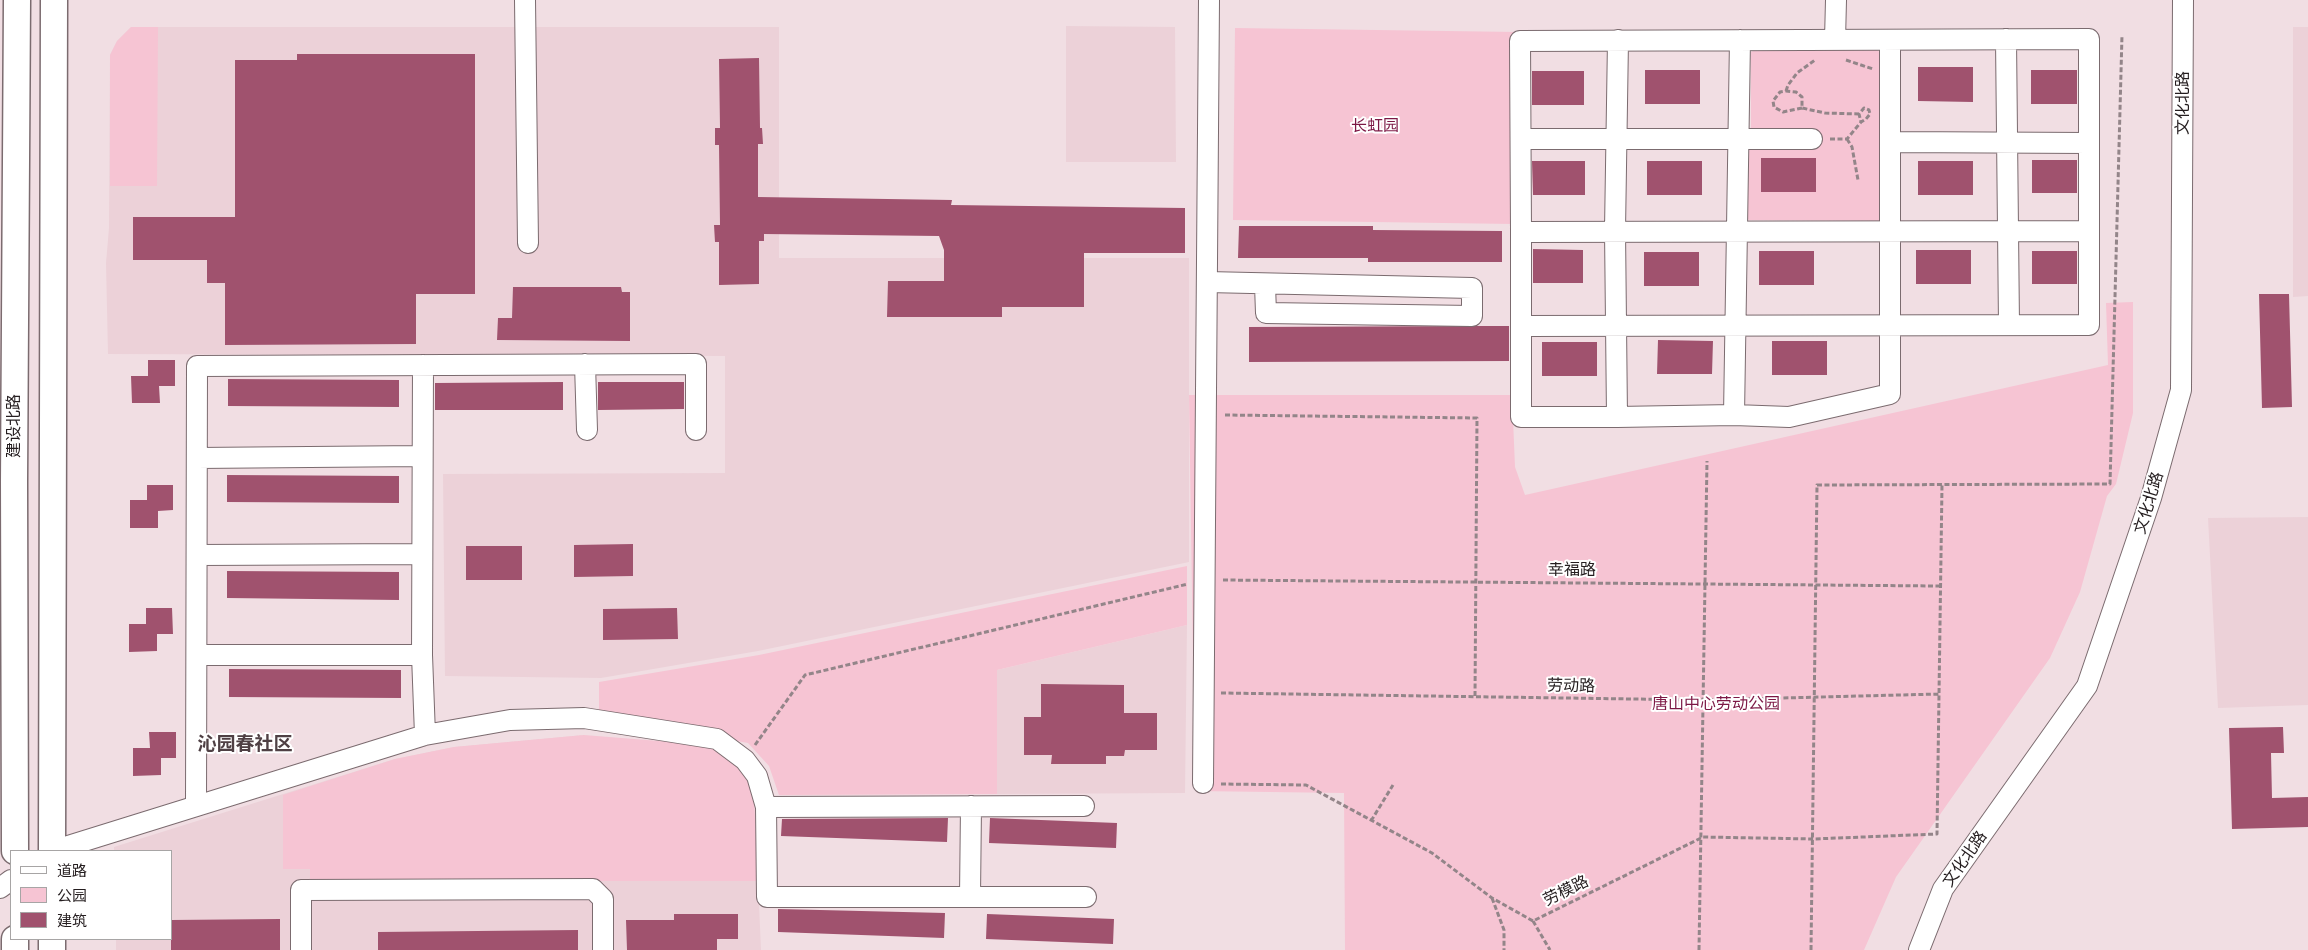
<!DOCTYPE html>
<meta charset="utf-8">
<style>
body{margin:0}
#map{position:relative;width:2308px;height:950px;overflow:hidden;background:#f1dee3;font-family:Inter,"Noto Sans SC",sans-serif}
canvas{display:block}
.legend{position:absolute;left:10px;top:850px;width:162px;height:90px;box-sizing:border-box;background:#fff;border:1px solid #a7a5a5;margin:0;padding:6px 9px;list-style:none;font-size:15px;color:#241d1f}
.legend li{display:flex;align-items:center;gap:10px;height:25px}
.legend b{width:25px;border:1px solid #a7a5a5}
</style>
<div id="map">
<canvas width="2308" height="950"></canvas>
<ul class="legend">
<li><b style="height:6px;background:#fff"></b>道路</li>
<li><b style="height:14px;background:#f6c4d3"></b>公园</li>
<li><b style="height:14px;background:#a0526e"></b>建筑</li>
</ul>
</div>
<script>
const context = document.querySelector('canvas').getContext('2d');
context.lineJoin = 'round';
function paint(path, color) { context.fillStyle = color; context.fill(path, 'evenodd'); }
const shape = rows => new Path2D(rows.map(r => 'M' + r).join(''));
function trace(path, color, width, dash) { context.strokeStyle = color; context.lineWidth = width; context.lineCap = dash ? 'butt' : 'round'; context.setLineDash(dash || []); context.stroke(path); }
function drawText(font, color, halo, rows, align = 'center') {
  context.font = font + ' Inter,"Noto Sans SC",sans-serif'; context.lineWidth = 4; context.setLineDash([]); context.textBaseline = 'middle'; context.strokeStyle = halo; context.fillStyle = color; for (const [text, x, y, turn = 0] of rows) {
    context.save(); context.translate(x, y); context.rotate((+turn || 0) * Math.PI / 180); context.textAlign = isNaN(turn) ? turn : align; if (halo) context.strokeText(text, 0, 0); context.fillText(text, 0, 0); context.restore();
  }
}
paint(shape([
 [1066,26,1175,27,1176,162,1066,162],
 [131,27,779,27,779,258,1189,258,1189,562,758,651,601,678,445,676,443,474,725,473,725,356,108,354,106,263,109,228,110,55,117,41],
 [2293,27,2308,27,2308,296,2293,297],
 [2308,517,2308,705,2218,708,2208,518],
 [1187,625,1185,793,997,794,997,670],
 [584,735,758,881,761,950,116,950,116,939,171,939,171,851,114,851,114,847,395,759,454,747]
]), '#ecd1d8');
paint(shape([
 [131,27,158,27,157,186,110,186,110,55,117,41],
 [1235,28,1517,32,1514,224,1233,220],
 [1757,49,1876,49,1882,54,1882,221,1749,220,1745,217,1745,148,1754,132,1751,128,1751,52],
 [2133,302,2133,413,2116,484,2107,496,2080,592,2050,658,1896,877,1864,950,1345,950,1344,793,1195,791,1189,395,1512,395,1515,467,1525,495,2108,365,2106,303],
 [1187,566,1187,625,997,670,997,794,779,795,769,766,748,743,599,717,599,682,759,655],
 [584,735,709,745,740,760,754,796,758,881,310,881,310,869,283,869,283,795,395,759,454,747]
]), '#f6c4d3');
paint(shape([
 [297,54,475,54,475,294,416,294,416,344,225,345,225,283,207,283,207,260,133,260,133,217,235,217,235,60,297,60],
 [759,58,760,128,762,128,763,144,758,144,758,197,952,200,951,205,1185,208,1185,253,1084,253,1084,307,1002,307,1002,317,887,317,888,281,944,281,944,250,939,236,764,234,764,241,759,241,759,284,719,285,719,242,715,242,714,225,720,225,719,145,715,145,715,128,720,128,719,59],
 [1918,67,1973,67,1973,102,1918,101],
 [1645,70,1700,70,1700,104,1645,104],
 [2031,70,2077,70,2077,104,2031,104],
 [1532,71,1584,71,1584,105,1532,105],
 [1761,158,1816,158,1816,192,1761,192],
 [2032,160,2077,160,2077,193,2032,193],
 [1532,161,1585,161,1585,195,1533,195],
 [1647,161,1702,161,1702,195,1647,195],
 [1918,161,1973,161,1973,195,1918,195],
 [1239,226,1373,226,1373,230,1502,231,1502,262,1368,262,1368,258,1238,258],
 [1533,249,1583,250,1583,283,1533,283],
 [1916,250,1971,250,1971,284,1916,284],
 [1759,251,1814,251,1814,285,1759,285],
 [2032,251,2077,251,2077,284,2032,284],
 [1644,252,1699,252,1699,286,1644,286],
 [513,287,621,287,622,292,630,292,630,341,497,340,498,318,512,318],
 [2259,294,2289,294,2292,407,2262,408],
 [1478,326,1509,326,1509,361,1249,362,1249,327],
 [1658,340,1713,341,1712,374,1657,374],
 [1772,341,1827,341,1827,375,1772,375],
 [1542,342,1597,342,1597,376,1542,376],
 [148,360,175,360,175,386,159,386,160,403,132,403,131,376,148,376],
 [228,379,399,380,399,407,228,406],
 [563,382,563,410,435,410,435,383],
 [598,382,684,382,684,409,598,410],
 [227,475,399,476,399,503,227,502],
 [147,485,173,485,173,510,158,511,158,528,130,528,130,500,147,500],
 [633,544,633,576,574,577,574,545],
 [466,546,522,546,522,580,466,580],
 [227,571,399,572,399,600,227,598],
 [146,608,172,608,173,634,157,634,157,651,129,652,129,624,146,624],
 [677,608,678,639,603,640,603,609],
 [229,669,401,670,401,698,229,697],
 [1041,684,1124,685,1124,713,1157,713,1157,750,1125,750,1124,756,1106,756,1106,764,1051,764,1052,755,1024,755,1024,717,1041,717],
 [2283,727,2284,753,2271,753,2272,798,2308,797,2308,827,2232,829,2229,728],
 [149,732,176,732,176,758,161,758,161,775,133,776,133,748,150,748],
 [948,818,947,842,781,836,782,819],
 [990,818,1117,823,1116,848,989,843],
 [778,909,945,913,944,938,778,932],
 [674,914,738,914,738,939,717,939,717,950,627,950,626,920,674,920],
 [987,914,1114,919,1113,944,986,939],
 [280,919,280,950,171,950,171,920],
 [578,930,578,950,378,950,378,932]
]), '#a0526e');
const minor = shape([
 [525,0,528,243],
 [2006,39,2009,325],
 [1618,40,1615,230,1617,417,1734,415,1789,417,1890,394,1890,40],
 [1835,40,1836,0],
 [1521,139,1812,139],
 [1890,142,2089,143],
 [1521,232,2089,231],
 [1207,282,1472,288,1472,316,1266,313,1265,285],
 [1521,326,2089,325,2089,39,1520,41,1521,232,1521,417,1617,417],
 [585,364,587,430],
 [423,365,422,655,425,735],
 [1734,415,1740,40],
 [197,458,422,456],
 [197,555,422,554],
 [197,655,422,655],
 [1203,783,1209,0],
 [196,805,197,366,696,364,696,430],
 [766,807,1084,806],
 [52,851,425,735,510,720,584,718,717,739,745,760,757,776,766,807,767,897,1086,897],
 [0,888,11,880],
 [970,896,971,806],
 [301,950,301,890,593,889,603,899,603,950],
 [1919,950,1943,889,2087,686,2151,498,2181,390,2183,0]
]);
const major = shape([
 [15,851,14,481,17,0],
 [52,851,54,0],
 [15,939,15,950],
 [52,939,52,950]
]);
trace(minor, '#7b6b6f', 22);
trace(major, '#7b6b6f', 29);
trace(shape([
 [1846,60,1873,69],
 [1786,91,1788,85,1797,73,1815,60],
 [1802,108,1783,112,1774,107,1773,101,1780,92,1786,91,1796,92,1802,97,1802,108,1825,113,1859,114],
 [1830,139,1847,139,1861,122,1866,119,1870,114,1869,110,1864,108,1859,114,1861,122],
 [1847,139,1852,147,1858,180],
 [1225,415,1477,418,1475,697],
 [1223,580,1940,586],
 [1221,693,1703,700,1939,694],
 [755,745,805,675,1188,584],
 [1221,784,1306,785,1432,853,1492,898,1533,921,1703,837,1813,839,1937,834,1942,485],
 [1371,821,1393,785],
 [1492,898,1504,930,1504,950],
 [1533,921,1550,950],
 [1699,950,1707,461],
 [1811,950,1817,485,2110,484,2122,35]
]), '#938589', 3, [5, 2.5]);
trace(minor, '#fff', 20);
trace(major, '#fff', 26);
drawText('16px', '#241d1f', '#fff', [
 ["文化北路",2183,103,-90],
 ["建设北路",14,426,-90],
 ["文化北路",2149,503,-73],
 ["幸福路",1572,570],
 ["劳动路",1571,686,1],
 ["文化北路",1965,859,-55],
 ["劳模路",1566,891,-26]
]);
drawText('16px', '#7c1845', '#fff', [
 ["长虹园",1375,126],
 ["唐山中心劳动公园",1716,704]
]);
drawText('bold 19px', '#4f4044', '#fff', [
 ["沁园春社区",245,744]
]);
</script>
